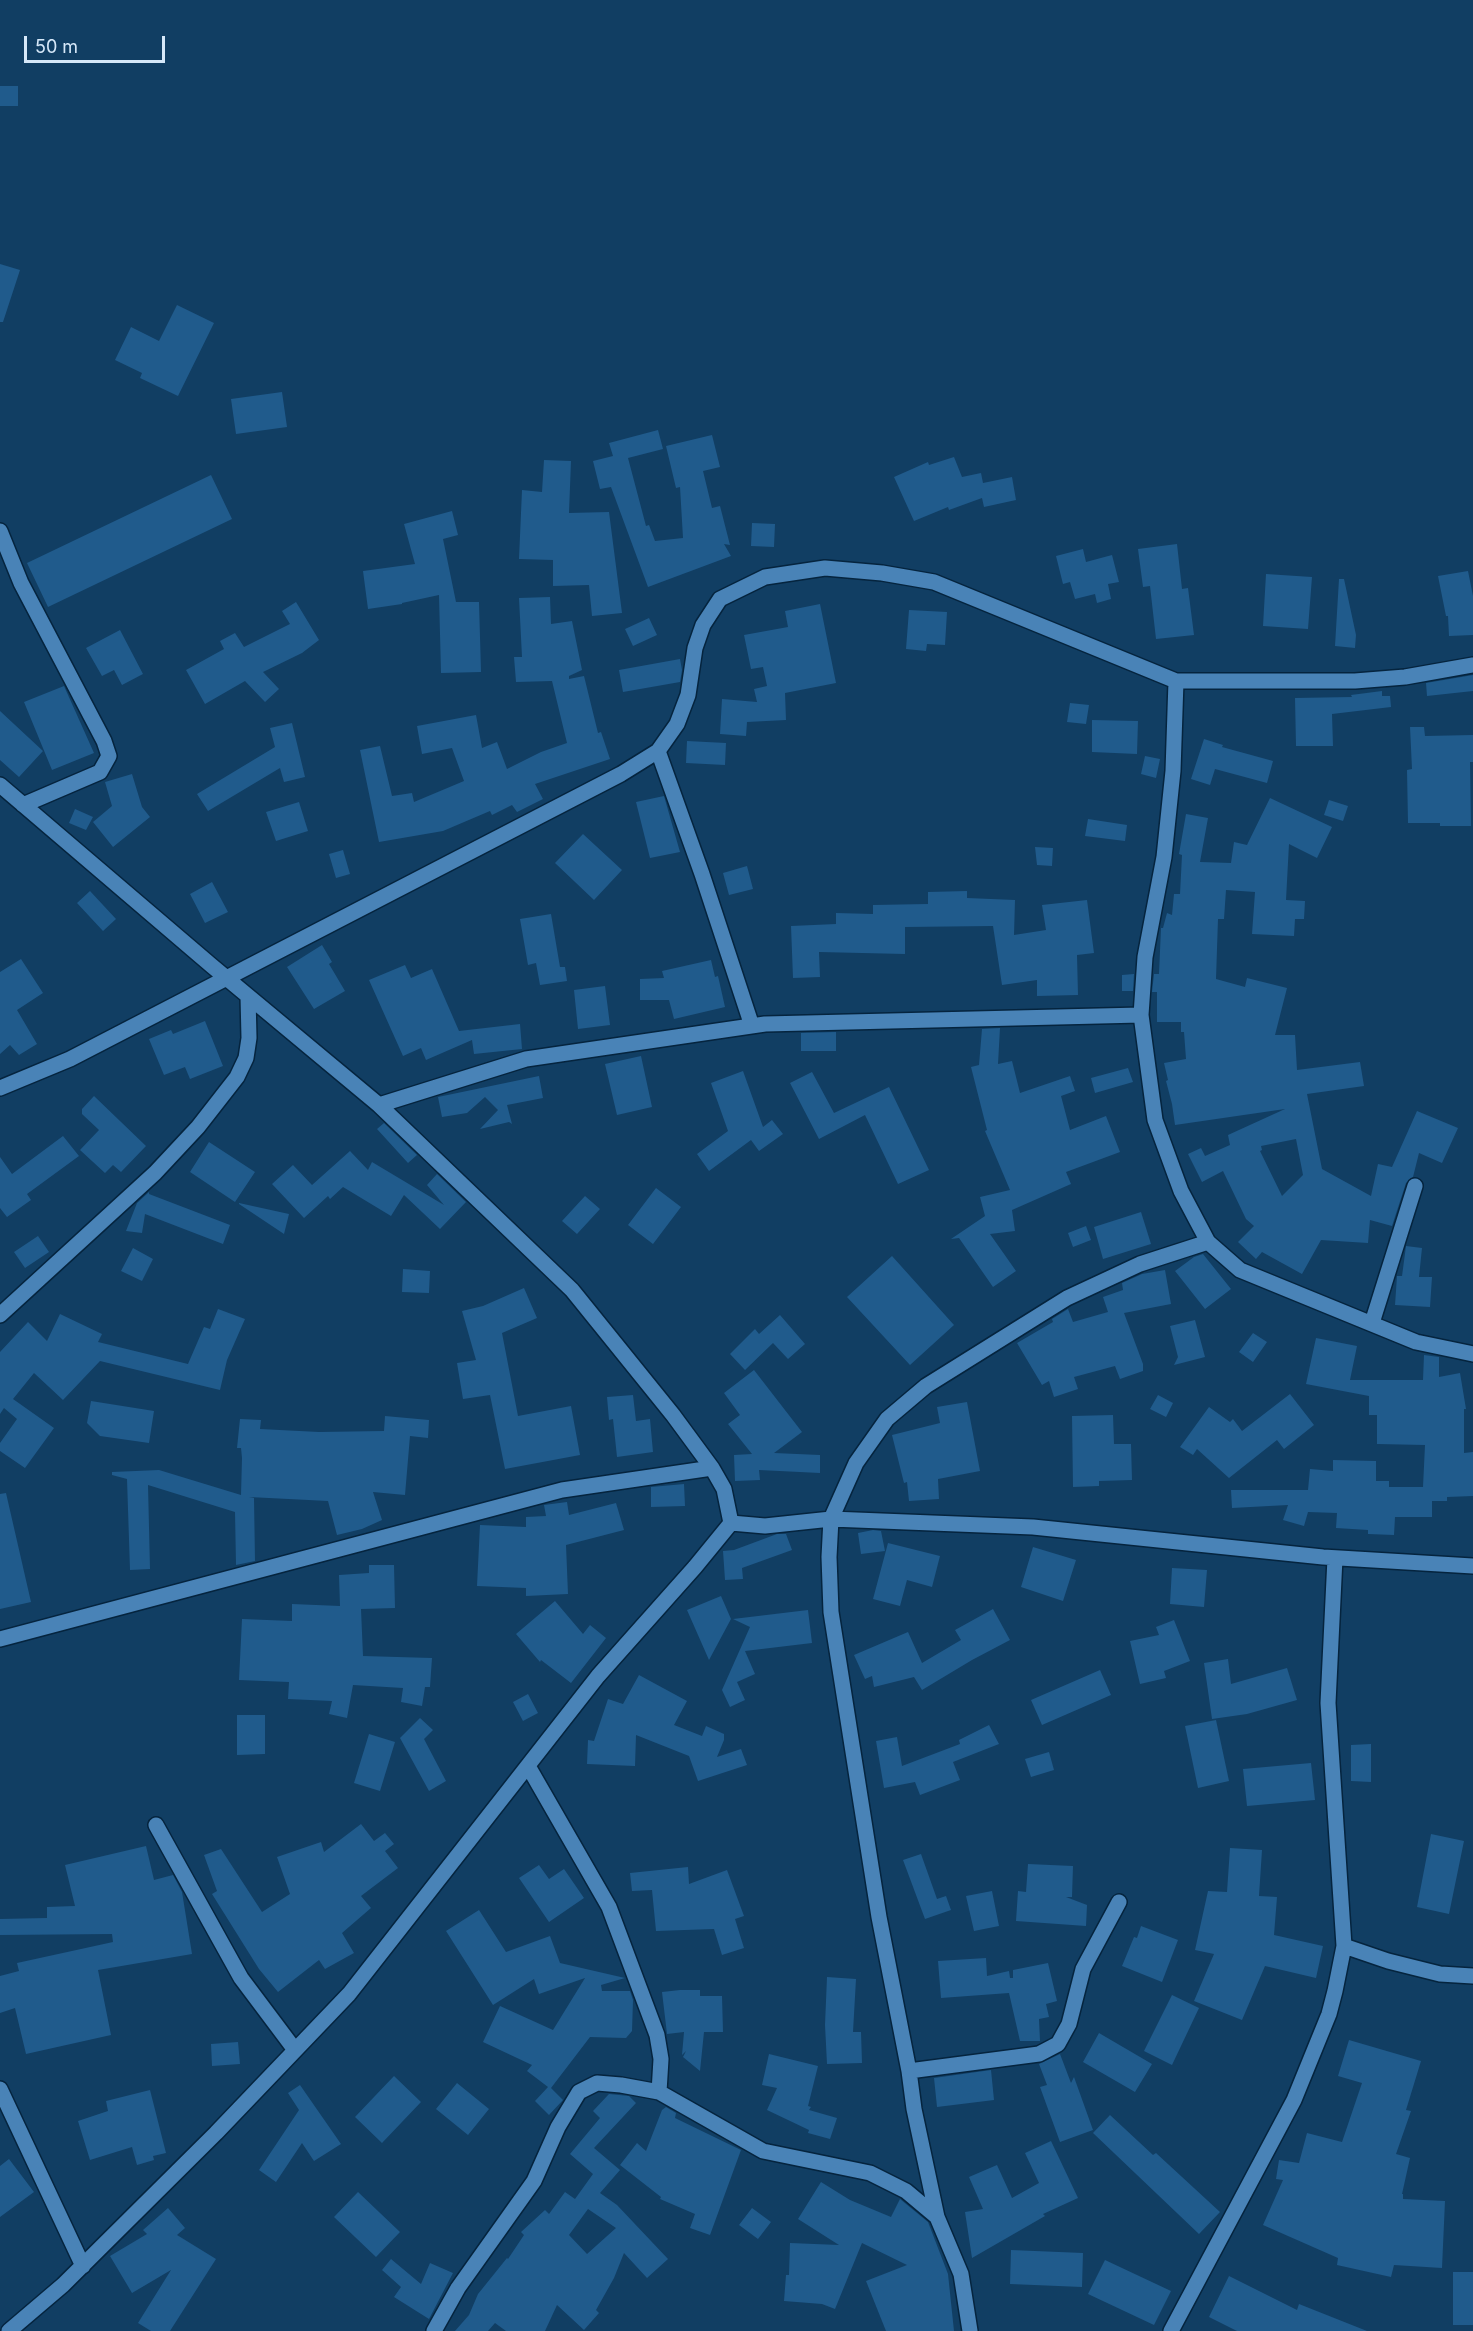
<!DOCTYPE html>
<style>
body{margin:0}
#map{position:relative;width:1473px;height:2331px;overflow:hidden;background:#113e63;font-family:Inter,sans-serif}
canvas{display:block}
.scale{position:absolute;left:24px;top:36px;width:141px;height:27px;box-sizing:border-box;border:3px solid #d6e8f9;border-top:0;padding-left:8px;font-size:18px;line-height:21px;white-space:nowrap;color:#d6e8f9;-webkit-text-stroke:4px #113e63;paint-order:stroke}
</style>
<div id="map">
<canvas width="1473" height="2331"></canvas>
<div class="scale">50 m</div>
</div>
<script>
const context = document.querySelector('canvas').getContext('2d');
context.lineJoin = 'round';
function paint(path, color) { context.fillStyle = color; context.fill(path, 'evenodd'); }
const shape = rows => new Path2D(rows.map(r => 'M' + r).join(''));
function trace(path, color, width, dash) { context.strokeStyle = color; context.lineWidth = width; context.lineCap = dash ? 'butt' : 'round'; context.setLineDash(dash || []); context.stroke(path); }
paint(shape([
 [0,86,18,86,18,106,0,106],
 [0,264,20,270,3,322,0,322],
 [177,305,214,323,178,396,140,378,142,373,115,360,131,327,159,341],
 [282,392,287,427,236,434,231,399],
 [658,430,663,449,628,458,646,526,649,525,655,541,683,538,680,487,676,488,666,446,712,435,720,467,703,471,712,508,720,506,730,545,724,544,731,556,648,587,611,487,600,489,593,461,613,456,609,443],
 [954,457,962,477,981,473,983,483,1012,477,1016,500,984,507,982,498,949,510,948,507,914,521,894,477,928,462,929,465],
 [544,460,571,461,569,513,609,512,622,613,592,616,589,585,553,586,553,560,519,559,522,490,542,492],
 [211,475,232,519,48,607,27,563],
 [452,511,458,535,443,539,456,602,479,602,481,672,441,673,439,595,402,603,402,604,368,609,363,571,415,564,404,524],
 [752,523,775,524,774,547,751,546],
 [1177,544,1182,589,1188,588,1194,635,1156,639,1150,586,1143,587,1138,549],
 [1083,549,1086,562,1112,555,1119,582,1108,584,1111,599,1097,603,1095,594,1075,599,1070,582,1063,584,1056,556],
 [1468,571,1473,596,1473,635,1449,636,1448,616,1446,616,1438,576],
 [1266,574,1312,577,1308,629,1263,626],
 [1339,579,1344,579,1356,635,1355,648,1335,646],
 [550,597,551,624,572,621,582,670,569,676,569,679,584,676,598,733,601,732,610,759,535,784,543,799,517,812,512,805,492,815,490,811,443,831,379,842,360,750,380,746,392,796,412,793,414,802,464,781,452,748,422,754,417,726,476,715,482,748,497,742,507,769,541,752,567,743,552,681,516,682,514,657,522,657,519,598],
 [296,602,319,640,302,653,263,672,279,689,265,702,245,681,205,704,186,670,224,649,220,641,235,633,244,647,290,624,282,611],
 [820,604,836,683,785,693,786,720,747,722,746,736,720,734,722,699,757,702,754,689,767,686,763,667,751,669,744,635,788,627,785,611],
 [909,610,947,612,945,645,927,644,926,651,906,649],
 [649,618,657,635,633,646,625,629],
 [120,630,143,674,122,685,114,670,102,676,86,648],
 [680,659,682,670,680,682,623,692,619,670],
 [1473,675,1473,691,1427,696,1426,683],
 [64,686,94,753,52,770,24,702],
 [1382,691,1382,696,1390,696,1391,707,1332,714,1333,746,1296,746,1295,698,1352,697,1351,695],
 [1070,703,1089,705,1086,724,1067,722],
 [0,711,43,751,19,777,0,760],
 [1092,720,1138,721,1137,754,1092,752],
 [292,723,305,777,284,782,280,768,208,811,197,794,275,747,270,728],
 [1410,727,1424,727,1425,736,1473,735,1473,762,1470,762,1471,826,1440,826,1440,823,1408,823,1407,770,1412,769],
 [1204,739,1223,745,1222,747,1273,761,1267,783,1215,769,1210,785,1191,779],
 [687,741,726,743,725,765,686,763],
 [1145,756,1160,759,1156,778,1141,774],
 [132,774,142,807,150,817,113,847,93,822,112,806,105,782],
 [664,796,680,852,650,858,636,802],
 [1270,798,1332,827,1317,858,1289,844,1286,900,1305,901,1304,919,1295,919,1294,936,1252,934,1255,892,1226,890,1224,919,1218,919,1216,979,1245,987,1247,978,1287,988,1275,1035,1295,1035,1297,1070,1360,1062,1364,1086,1307,1094,1322,1169,1371,1196,1378,1164,1392,1167,1417,1111,1458,1128,1442,1163,1419,1153,1413,1177,1406,1183,1392,1226,1370,1220,1368,1243,1321,1240,1302,1274,1262,1252,1256,1259,1238,1242,1254,1226,1246,1219,1223,1171,1202,1182,1188,1154,1201,1148,1205,1156,1230,1145,1228,1135,1285,1109,1175,1125,1172,1104,1166,1081,1168,1080,1164,1063,1186,1059,1184,1032,1181,1032,1181,1022,1157,1022,1157,992,1152,992,1154,974,1159,974,1161,928,1163,928,1167,913,1172,915,1174,894,1180,894,1182,855,1179,854,1186,814,1208,818,1200,862,1231,863,1234,842,1247,845],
 [1296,1139,1303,1175,1282,1196,1260,1151,1262,1150,1261,1146],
 [1329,800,1348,806,1343,821,1324,815],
 [299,802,308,831,276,841,266,812],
 [75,809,93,817,86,830,69,823],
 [1088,819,1127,825,1125,841,1085,836],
 [583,834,622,870,594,900,555,863],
 [1035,847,1053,848,1052,866,1037,865],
 [343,850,350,874,336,878,329,854],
 [747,866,753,889,729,895,723,873],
 [212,882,228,912,205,923,190,894],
 [90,891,116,919,103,931,77,903],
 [967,891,967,898,1015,900,1014,935,1046,930,1042,905,1087,900,1094,953,1077,955,1078,995,1037,996,1037,980,1002,985,993,926,905,927,905,954,819,952,820,977,793,978,791,926,836,924,836,913,873,914,873,905,928,904,928,892],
 [551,914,560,967,565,967,567,981,540,985,536,963,528,965,520,919],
 [322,945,332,962,329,964,345,991,314,1009,287,967],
 [21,959,43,993,17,1010,37,1044,19,1055,10,1045,0,1054,0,972],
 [711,960,715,977,718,976,725,1007,674,1019,669,1000,640,1000,640,979,664,978,662,971],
 [405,965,411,978,432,969,459,1031,520,1024,522,1049,474,1054,472,1040,426,1060,421,1048,403,1056,369,980],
 [1134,974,1133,991,1122,991,1122,975],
 [605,986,610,1025,578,1029,574,990],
 [205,1021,223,1066,190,1079,185,1067,164,1075,149,1039,171,1030,173,1034],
 [1000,1028,998,1064,1012,1061,1020,1093,1070,1076,1075,1091,1061,1096,1070,1130,1106,1116,1120,1152,1066,1172,1071,1184,1012,1210,1015,1231,990,1234,1016,1271,993,1287,959,1238,951,1239,985,1216,980,1197,1010,1190,985,1131,987,1130,971,1067,979,1065,982,1029],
 [836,1032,836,1051,801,1051,801,1033],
 [641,1056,652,1107,617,1115,605,1064],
 [1128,1068,1133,1082,1095,1093,1091,1078],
 [743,1071,763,1127,772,1120,783,1134,759,1151,751,1140,709,1171,697,1154,728,1131,711,1083],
 [812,1072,834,1113,889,1087,929,1170,898,1184,865,1115,819,1139,790,1083],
 [539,1076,543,1098,507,1105,512,1124,509,1122,480,1129,498,1110,485,1097,467,1113,442,1117,438,1097],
 [94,1096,146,1146,121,1172,113,1165,105,1173,80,1150,99,1130,82,1114,82,1109],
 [384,1123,417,1155,408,1163,377,1129],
 [63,1136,79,1156,27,1194,31,1200,7,1217,0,1208,0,1157,12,1174],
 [209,1142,255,1172,235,1202,190,1172],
 [350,1151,368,1170,372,1162,444,1205,427,1185,437,1174,466,1202,440,1229,404,1195,391,1216,343,1187,330,1199,328,1196,304,1218,272,1184,293,1165,312,1185],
 [656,1188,681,1207,653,1244,628,1225],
 [149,1192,149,1194,230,1225,223,1244,145,1214,142,1233,126,1231,137,1203],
 [585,1196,600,1209,577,1234,562,1221],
 [239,1203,289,1214,284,1234,239,1204],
 [1141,1212,1151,1244,1103,1259,1094,1227],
 [1086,1226,1091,1240,1073,1247,1068,1233],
 [38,1236,49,1252,25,1268,14,1252],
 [1406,1246,1422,1248,1419,1277,1432,1277,1430,1307,1395,1305,1397,1276,1402,1276],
 [133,1248,153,1259,142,1281,121,1271],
 [1203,1254,1231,1289,1205,1309,1175,1271,1194,1257],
 [892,1256,954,1325,910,1365,847,1297],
 [403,1269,430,1271,429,1293,402,1292],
 [1165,1270,1171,1304,1124,1313,1143,1364,1143,1371,1120,1379,1115,1366,1074,1377,1078,1389,1054,1397,1049,1381,1042,1385,1017,1343,1053,1322,1052,1319,1068,1309,1073,1322,1108,1312,1103,1297,1123,1290,1122,1283,1142,1274],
 [524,1288,537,1318,502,1333,518,1416,571,1406,580,1455,505,1469,490,1395,463,1399,457,1363,476,1360,462,1311,483,1306],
 [218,1309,245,1319,227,1360,220,1390,100,1361,63,1400,34,1373,13,1399,54,1428,25,1468,0,1451,0,1443,17,1419,4,1408,0,1414,0,1352,28,1322,47,1341,60,1314,102,1334,98,1342,188,1364,204,1327,210,1329],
 [780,1315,805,1344,788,1359,773,1343,745,1370,730,1354,755,1329,759,1334],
 [1195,1320,1205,1357,1174,1365,1178,1357,1170,1326],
 [1253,1333,1267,1342,1253,1362,1239,1352],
 [1316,1338,1357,1346,1350,1380,1423,1380,1424,1355,1439,1357,1439,1377,1460,1373,1466,1409,1464,1409,1464,1453,1473,1452,1473,1496,1447,1497,1447,1501,1432,1501,1432,1517,1395,1517,1394,1535,1368,1534,1368,1530,1336,1528,1337,1513,1308,1512,1304,1526,1283,1520,1288,1505,1232,1508,1231,1490,1308,1490,1310,1469,1333,1471,1333,1460,1376,1461,1376,1481,1389,1481,1389,1487,1423,1487,1425,1445,1377,1444,1377,1415,1369,1415,1369,1396,1306,1384],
 [754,1370,802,1432,774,1453,820,1455,820,1473,759,1470,760,1480,735,1481,734,1455,752,1454,728,1424,740,1415,724,1393],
 [1290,1394,1314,1425,1284,1449,1277,1440,1229,1478,1197,1449,1193,1455,1180,1447,1209,1407,1230,1422,1233,1419,1242,1431],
 [633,1395,636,1421,650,1419,653,1452,617,1457,613,1419,609,1420,607,1397],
 [1158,1395,1173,1403,1166,1417,1150,1409],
 [91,1401,154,1411,149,1443,100,1436,87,1423],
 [967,1402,980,1471,938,1479,939,1499,909,1501,907,1482,904,1483,892,1435,940,1423,937,1407],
 [1113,1415,1114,1444,1131,1444,1132,1480,1099,1481,1099,1486,1073,1487,1072,1416],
 [385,1416,429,1420,428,1438,410,1436,405,1495,373,1492,382,1520,362,1529,337,1535,328,1501,249,1497,254,1498,255,1561,236,1565,235,1512,148,1485,150,1569,130,1570,127,1479,112,1475,112,1472,159,1470,241,1495,242,1458,241,1448,237,1448,240,1419,261,1420,260,1429,319,1432,384,1431],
 [684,1484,685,1506,651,1507,651,1487],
 [6,1493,31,1602,0,1609,0,1494],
 [567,1502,569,1515,616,1503,624,1530,566,1545,568,1594,526,1596,526,1588,477,1586,480,1525,526,1527,526,1517,546,1516,544,1505],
 [873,1530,881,1531,885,1551,861,1554,858,1533],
 [777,1534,786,1534,792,1550,742,1568,743,1579,725,1580,723,1551,734,1550],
 [888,1543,940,1556,932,1587,907,1580,900,1606,873,1599],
 [1033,1547,1076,1560,1063,1601,1021,1587],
 [369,1565,394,1565,395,1608,361,1609,363,1656,432,1658,430,1687,425,1687,422,1706,401,1702,403,1688,353,1685,347,1718,329,1714,332,1701,288,1699,289,1682,239,1680,242,1619,292,1621,292,1604,340,1606,339,1575,369,1573],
 [1172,1568,1207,1570,1204,1607,1170,1604],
 [721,1596,731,1619,709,1660,687,1610],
 [555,1601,583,1634,590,1625,606,1638,571,1683,541,1660,540,1662,516,1634],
 [993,1609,1010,1640,972,1660,922,1690,914,1677,874,1687,872,1676,865,1679,854,1655,908,1632,922,1663,961,1640,955,1630],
 [808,1610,812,1643,745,1651,755,1674,737,1682,745,1700,730,1707,722,1690,750,1627,733,1619],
 [1174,1620,1190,1661,1164,1671,1166,1678,1140,1684,1130,1641,1159,1635,1156,1627],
 [1228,1659,1231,1684,1287,1668,1297,1700,1247,1714,1212,1719,1204,1663],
 [1100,1670,1111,1695,1042,1725,1031,1700],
 [639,1675,687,1701,674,1725,702,1736,706,1726,724,1734,724,1740,717,1757,741,1749,747,1765,698,1781,689,1756,636,1735,635,1766,587,1764,588,1740,594,1741,608,1699,623,1704],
 [528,1694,538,1713,523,1721,513,1702],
 [237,1715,265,1715,265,1754,237,1755],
 [420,1718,433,1730,424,1739,446,1781,429,1791,400,1738],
 [1216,1720,1229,1781,1198,1788,1185,1726],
 [989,1725,999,1744,953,1762,960,1780,920,1795,915,1782,884,1788,876,1741,897,1737,902,1766,960,1744,959,1740],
 [369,1734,395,1742,380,1791,354,1783],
 [1371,1744,1371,1782,1351,1781,1351,1745],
 [1049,1752,1054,1770,1031,1777,1025,1759],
 [1311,1763,1315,1800,1247,1806,1243,1769],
 [361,1824,374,1841,385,1833,394,1844,385,1851,398,1868,361,1896,371,1908,342,1933,354,1953,325,1969,319,1960,278,1992,259,1969,212,1894,217,1891,204,1855,221,1849,262,1912,290,1894,277,1857,321,1842,324,1852],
 [1431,1834,1464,1841,1449,1914,1417,1907],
 [146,1846,154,1880,173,1875,182,1892,192,1954,98,1970,111,2035,26,2054,15,2008,0,2013,0,1976,19,1971,17,1963,113,1942,112,1934,0,1935,0,1919,47,1918,47,1907,75,1906,65,1865],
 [1230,1848,1262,1850,1259,1896,1277,1897,1274,1935,1323,1946,1316,1978,1265,1966,1242,2020,1194,2001,1214,1954,1195,1950,1208,1891,1227,1892],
 [921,1854,937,1899,946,1896,951,1910,925,1919,903,1860],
 [1028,1864,1073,1866,1072,1897,1066,1897,1087,1905,1086,1926,1016,1921,1018,1891,1026,1892],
 [539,1865,549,1879,564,1869,584,1898,549,1922,519,1878],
 [688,1867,689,1884,727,1870,744,1916,735,1919,744,1948,722,1955,714,1929,656,1931,652,1890,632,1891,630,1873],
 [992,1891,999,1926,974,1931,966,1896],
 [479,1910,506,1952,550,1936,560,1963,625,1978,601,1985,602,1991,630,1991,633,2000,632,2031,626,2038,590,2037,551,2088,563,2100,549,2115,535,2101,548,2087,527,2071,532,2065,483,2042,500,2006,553,2030,585,1978,539,1994,534,1979,493,2005,446,1931],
 [1141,1926,1178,1940,1162,1982,1122,1966,1134,1937,1137,1938],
 [986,1958,987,1976,1009,1971,1010,1978,1013,1978,1013,1970,1048,1963,1057,2001,1046,2004,1049,2017,1039,2019,1040,2041,1020,2041,1009,1993,941,1998,938,1961],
 [827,1977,856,1979,853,2032,861,2032,862,2063,827,2064,825,2025],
 [680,1990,700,1990,700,1996,722,1996,723,2032,704,2032,700,2071,683,2057,686,2051,682,2055,684,2032,667,2034,662,1992],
 [1172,1995,1199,2008,1172,2065,1144,2051],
 [1099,2033,1152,2064,1135,2092,1083,2062],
 [1349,2040,1421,2061,1406,2110,1411,2111,1396,2154,1410,2158,1402,2194,1403,2194,1403,2199,1445,2201,1442,2268,1394,2265,1391,2277,1337,2265,1338,2258,1263,2225,1283,2180,1276,2179,1279,2160,1299,2163,1307,2133,1342,2142,1362,2083,1338,2076],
 [238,2042,240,2064,212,2066,211,2044],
 [769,2054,818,2066,808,2106,811,2107,809,2110,837,2118,830,2139,808,2133,809,2130,767,2110,777,2088,762,2085],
 [1060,2054,1071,2083,1074,2077,1093,2130,1060,2142,1040,2087,1047,2085,1039,2064],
 [991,2070,994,2100,937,2107,934,2078],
 [394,2076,421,2102,382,2143,355,2117],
 [457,2083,489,2109,468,2135,436,2109],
 [300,2085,341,2144,314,2161,302,2143,276,2182,259,2170,299,2110,288,2093],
 [150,2090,166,2153,153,2156,154,2160,137,2165,132,2147,90,2160,78,2121,108,2111,106,2101],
 [609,2094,629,2096,636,2103,594,2148,620,2170,600,2193,617,2205,668,2259,647,2278,624,2253,614,2278,596,2310,599,2313,584,2330,557,2305,545,2331,506,2331,495,2323,488,2331,455,2331,469,2315,478,2294,507,2258,508,2259,524,2235,521,2232,545,2210,549,2214,565,2192,575,2199,593,2174,570,2154,600,2118,593,2111],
 [588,2209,616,2228,587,2254,569,2235],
 [666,2107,676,2113,675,2118,741,2150,710,2235,690,2228,695,2214,660,2199,661,2197,620,2165,637,2143,646,2151,662,2110],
 [1110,2115,1153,2155,1156,2153,1220,2212,1199,2234,1093,2133],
 [1051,2141,1078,2198,1043,2214,1045,2216,972,2258,965,2212,983,2209,969,2177,997,2165,1012,2198,1039,2183,1025,2153],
 [9,2159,34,2192,0,2217,0,2166],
 [821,2182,850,2200,891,2217,900,2199,928,2222,948,2274,954,2331,886,2331,866,2281,907,2265,862,2243,835,2309,822,2304,784,2301,786,2275,789,2275,790,2243,839,2245,798,2219],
 [358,2192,400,2232,376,2257,334,2217],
 [168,2208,185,2228,177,2235,216,2259,170,2331,151,2331,138,2323,171,2270,132,2293,110,2256,147,2234,143,2230],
 [752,2208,771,2222,758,2239,739,2225],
 [1011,2250,1083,2253,1082,2287,1010,2284],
 [391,2259,421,2284,430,2263,453,2273,429,2319,394,2297,401,2287,382,2270],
 [1105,2260,1171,2291,1154,2325,1088,2294],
 [1453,2272,1473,2272,1473,2325,1453,2325],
 [1229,2276,1297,2310,1299,2304,1367,2331,1237,2331,1209,2317]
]), '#205b8c');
const street = shape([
 [0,531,21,583,104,741,109,756,100,772,23,805],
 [1176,681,1173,771,1164,857,1145,957,1141,1015,1155,1120,1181,1191,1208,1242,1240,1270,1416,1342,1473,1354],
 [658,751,702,874,752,1026],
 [0,785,212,966,379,1105,572,1290,673,1415,712,1468,724,1489,731,1523],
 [0,1088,70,1059,621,774,658,751,677,724,688,695,695,648,703,625,720,599,765,577,825,568,882,573,934,582,1176,681,1355,681,1405,677,1473,665],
 [379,1105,526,1059,765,1024,1141,1015],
 [0,1315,155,1173,198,1127,237,1077,246,1058,249,1038,248,996],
 [1372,1323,1415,1186],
 [0,1639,562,1490,712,1468],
 [528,1766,609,1907,657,2035,661,2059,659,2092],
 [156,1825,241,1978,295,2050],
 [1344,1946,1388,1961,1440,1974,1473,1976],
 [909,2071,1039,2054,1058,2044,1069,2024,1083,1969,1119,1902],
 [0,2089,83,2266],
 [937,2217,914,2109,909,2071,879,1917,831,1612,829,1557,831,1519,856,1463,887,1419,926,1386,1067,1298,1140,1264,1208,1242],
 [9,2331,63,2285,216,2133,349,1994,598,1676,695,1567,731,1523,765,1526,831,1519,1033,1527,1323,1557,1473,1566],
 [434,2331,458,2288,534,2181,558,2127,579,2092,597,2083,621,2085,659,2092,763,2151,870,2173,906,2191,937,2217,961,2274,970,2331],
 [1171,2331,1294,2100,1329,2014,1335,1991,1344,1946,1328,1703,1335,1558]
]);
trace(street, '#05243e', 18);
trace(street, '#4983b7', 15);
</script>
